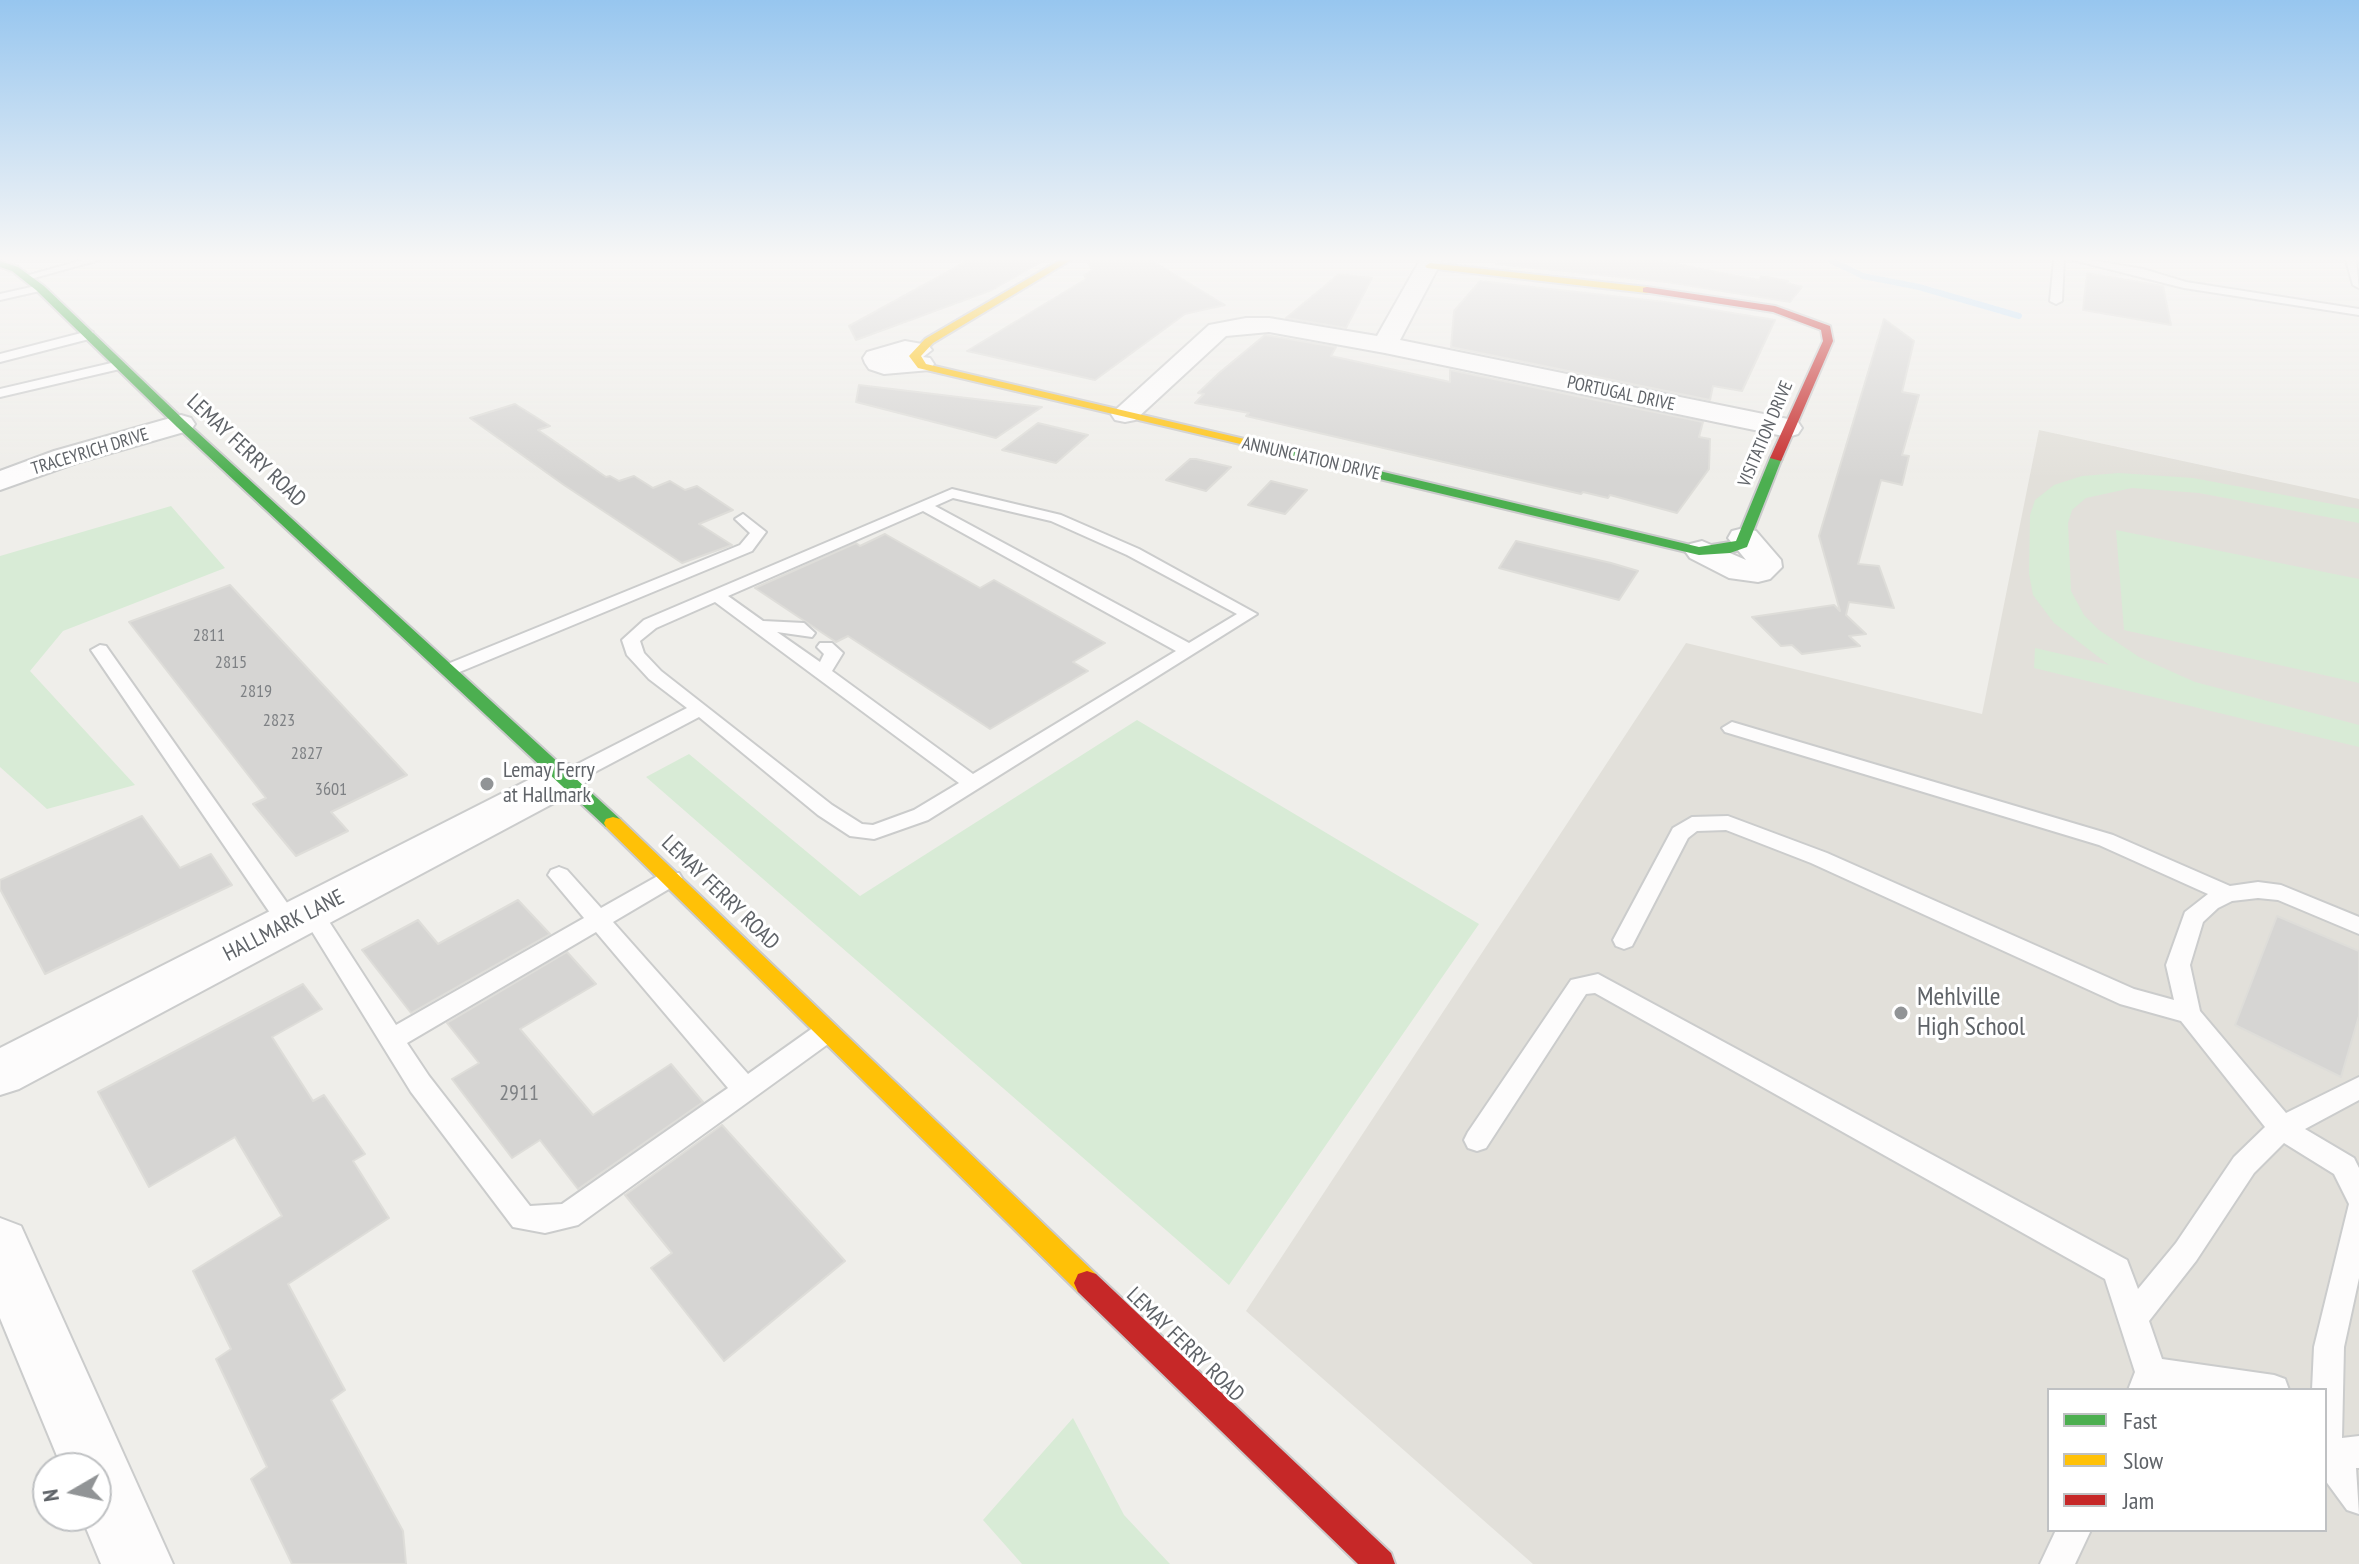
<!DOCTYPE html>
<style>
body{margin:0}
#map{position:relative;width:2359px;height:1564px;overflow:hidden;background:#efeeea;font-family:"PT Sans Narrow",sans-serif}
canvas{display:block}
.legend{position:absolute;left:2047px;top:1388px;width:280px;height:144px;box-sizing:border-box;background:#fff;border:2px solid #bfc1c3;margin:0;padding:10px 14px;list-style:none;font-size:24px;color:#5f6368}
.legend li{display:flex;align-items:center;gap:16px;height:40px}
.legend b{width:40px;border:2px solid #bfc1c3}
.north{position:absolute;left:32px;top:1452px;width:80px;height:80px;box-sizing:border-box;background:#fff;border:2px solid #bfc1c3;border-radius:50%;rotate:261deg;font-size:22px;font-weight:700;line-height:32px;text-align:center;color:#5f6368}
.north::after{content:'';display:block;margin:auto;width:28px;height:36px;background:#919496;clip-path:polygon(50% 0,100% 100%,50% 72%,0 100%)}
</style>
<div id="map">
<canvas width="2359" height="1564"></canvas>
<ul class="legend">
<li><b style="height:10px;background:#4caf50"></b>Fast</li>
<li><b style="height:10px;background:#ffc107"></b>Slow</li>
<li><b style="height:10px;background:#c62828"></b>Jam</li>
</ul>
<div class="north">N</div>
</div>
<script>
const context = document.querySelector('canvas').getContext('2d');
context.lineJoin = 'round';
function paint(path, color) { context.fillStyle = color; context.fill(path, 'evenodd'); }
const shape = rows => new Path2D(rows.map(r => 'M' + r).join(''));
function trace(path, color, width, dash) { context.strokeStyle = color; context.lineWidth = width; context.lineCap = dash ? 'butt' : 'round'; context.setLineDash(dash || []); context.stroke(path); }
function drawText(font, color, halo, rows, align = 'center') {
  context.font = font + ' "PT Sans Narrow",sans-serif'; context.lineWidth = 6; context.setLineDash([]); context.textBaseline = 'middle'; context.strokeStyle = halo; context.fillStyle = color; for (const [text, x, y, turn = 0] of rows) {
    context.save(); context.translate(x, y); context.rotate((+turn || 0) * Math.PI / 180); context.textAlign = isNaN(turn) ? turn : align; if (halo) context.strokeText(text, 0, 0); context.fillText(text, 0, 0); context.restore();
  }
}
paint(shape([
 [2039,430,2359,499,2359,1564,1533,1564,1246,1311,1686,643,1982,714],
 [2049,1390,2325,1390,2325,1530,2049,1530]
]), '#e2e0da');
paint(shape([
 [2119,473,2193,478,2359,509,2359,523,2199,493,2132,488,2086,498,2072,510,2068,523,2071,591,2084,615,2099,630,2139,657,2195,682,2359,725,2359,747,2034,668,2035,648,2109,665,2054,623,2033,595,2029,574,2030,515,2035,500,2054,485,2082,476],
 [171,506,225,568,63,631,30,671,135,785,47,809,0,767,0,556],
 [2116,530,2359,579,2359,683,2124,630],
 [1137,720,1479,924,1229,1285,646,777,689,754,860,896],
 [1073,1418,1124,1515,1170,1564,1022,1564,983,1520]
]), '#d8ebd6');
trace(shape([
 [1830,260,1863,276,1919,287,2019,316]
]), '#bfe0f9', 6);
const building = shape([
 [969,260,1045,260,992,290,856,340,849,326,969,260],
 [1087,260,1151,260,1225,305,1185,314,1095,380,967,351,1086,279,1084,275,1092,270,1087,260],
 [1500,260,1654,260,1759,280,1761,276,1788,281,1787,283,1802,287,1790,302,1666,282,1496,264,1500,260],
 [2087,273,2163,286,2171,325,2083,310,2087,273],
 [1339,274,1372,278,1346,328,1286,318,1339,274],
 [1480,281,1666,302,1775,320,1742,391,1713,386,1710,400,1451,347,1454,311,1480,281],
 [1884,319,1914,341,1902,392,1919,395,1902,455,1909,456,1902,485,1881,480,1858,564,1879,566,1894,608,1849,602,1846,615,1866,634,1849,636,1860,646,1802,654,1792,645,1781,646,1752,617,1834,605,1840,611,1819,536,1884,319],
 [1265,335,1336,347,1331,356,1450,382,1450,370,1703,422,1699,437,1710,439,1709,469,1677,513,1610,495,1608,498,1583,492,1581,494,1246,416,1249,413,1195,403,1204,394,1198,393,1219,373,1265,335],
 [859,385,1042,407,996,438,856,402,859,385],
 [515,404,550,426,538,430,606,477,610,476,619,481,634,476,653,488,670,481,685,490,697,486,733,510,699,524,732,545,682,563,564,485,470,418,515,404],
 [1038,423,1088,435,1056,463,1002,450,1038,423],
 [1190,459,1196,459,1231,467,1206,491,1166,480,1190,459],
 [1271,481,1307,490,1285,514,1248,505,1271,481],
 [885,534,980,588,994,580,1105,643,1073,662,1088,671,990,729,848,636,836,642,755,588,856,543,860,546,885,534],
 [1516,541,1611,563,1638,571,1619,600,1499,568,1516,541],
 [230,585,407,775,331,812,348,831,296,856,253,804,266,798,129,622,230,585],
 [142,816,180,868,211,854,232,885,45,974,0,889,0,880,142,816],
 [518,900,550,934,411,1013,362,950,418,920,438,944,518,900],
 [2277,916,2359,951,2359,1016,2341,1077,2235,1025,2277,916],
 [567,952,596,984,520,1029,593,1115,671,1064,703,1102,578,1189,540,1140,512,1158,452,1079,479,1063,447,1023,567,952],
 [303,984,322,1009,272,1037,313,1101,324,1095,365,1154,353,1161,389,1218,288,1284,345,1390,331,1400,403,1531,406,1564,292,1564,251,1479,267,1467,216,1359,231,1349,193,1271,282,1216,235,1137,149,1187,98,1092,303,984],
 [722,1125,845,1261,724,1361,651,1268,672,1253,625,1195,722,1125]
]);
paint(building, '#d6d5d3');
trace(building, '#deddd9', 2);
const lane = shape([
 [83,260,99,260,27,280,22,277,83,260],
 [2054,260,2064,260,2062,301,2056,304,2050,301,2054,260],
 [2073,260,2090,260,2143,269,2186,282,2359,309,2359,315,2184,288,2073,260],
 [2346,260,2356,260,2359,288,2353,285,2346,260],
 [40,285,46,288,44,290,0,300,0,294,40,285],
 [89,331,93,332,93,338,0,362,0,354,89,331],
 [120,361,126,365,124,368,0,397,0,389,120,361],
 [952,489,1061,515,1139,549,1257,614,928,820,874,839,850,836,818,815,699,717,574,783,560,783,557,778,560,773,687,708,649,679,627,655,622,640,644,620,952,489],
 [953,498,1051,521,1127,555,1237,614,1189,643,935,506,953,498],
 [923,511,1176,651,973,774,832,671,843,653,832,643,820,643,817,647,824,654,820,662,777,632,812,637,815,633,804,623,763,621,728,596,923,511],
 [715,602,816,677,959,783,914,810,873,825,862,824,832,805,661,671,644,653,640,641,656,628,715,602],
 [743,514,766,532,752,551,457,673,451,674,442,669,445,665,740,545,750,533,735,519,743,514],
 [100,645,106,646,297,917,300,923,297,929,289,931,281,929,91,650,100,645],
 [1732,722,2113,835,2230,886,2258,882,2281,885,2359,917,2359,934,2278,900,2258,898,2232,901,2218,908,2203,922,2190,965,2200,1011,2286,1113,2359,1077,2359,1100,2305,1129,2354,1158,2359,1168,2359,1278,2344,1347,2342,1438,2359,1436,2359,1468,2356,1468,2359,1514,2347,1510,2325,1480,2325,1390,2312,1390,2314,1347,2349,1204,2334,1174,2284,1143,2254,1173,2196,1261,2149,1321,2162,1359,2274,1375,2285,1379,2289,1390,2128,1390,2135,1372,2105,1279,1595,993,1586,994,1486,1148,1477,1151,1468,1148,1464,1140,1468,1132,1571,980,1598,974,2127,1260,2138,1289,2176,1243,2234,1157,2265,1127,2181,1021,2120,1004,1811,863,1726,830,1697,831,1688,838,1632,946,1624,949,1616,946,1613,940,1673,828,1692,817,1728,816,1827,853,2134,989,2174,1000,2166,965,2185,912,2208,894,2099,845,1725,732,1722,728,1732,722],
 [559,867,567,870,601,908,663,873,679,873,682,878,679,883,613,922,748,1074,817,1025,826,1022,835,1025,838,1032,835,1039,578,1225,545,1233,513,1227,411,1092,300,912,303,906,319,906,396,1025,584,918,548,875,551,870,559,867],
 [596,932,728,1088,562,1204,530,1206,429,1076,407,1043,596,932],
 [2056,1530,2091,1530,2075,1564,2040,1564,2056,1530]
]);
const street = shape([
 [1420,260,1442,260,1400,340,1788,419,1798,422,1802,428,1798,434,1788,437,1385,353,1269,332,1226,336,1135,420,1125,422,1115,420,1111,414,1209,325,1246,318,1269,318,1377,336,1420,260],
 [905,341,928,345,932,350,923,357,930,358,934,364,930,370,884,374,869,369,865,363,863,358,867,352,905,341],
 [181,415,191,418,195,424,191,430,76,463,0,490,0,471,54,451,181,415],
 [1744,528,1756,531,1781,560,1782,567,1770,579,1758,582,1729,578,1690,558,1685,551,1690,544,1702,541,1746,560,1728,538,1732,531,1744,528],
 [567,764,582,768,588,778,582,788,19,1089,0,1095,0,1048,552,768,567,764],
 [0,1218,21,1226,173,1564,101,1564,81,1516,96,1516,96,1468,62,1468,0,1318,0,1218]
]);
const fast = shape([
 [0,261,18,267,44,286,185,421,620,819,622,823,620,827,606,827,177,427,36,290,12,271,0,267,0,261],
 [1266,444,1699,547,1736,541,1770,458,1776,454,1782,458,1747,547,1730,553,1699,555,1262,451,1260,448,1266,444]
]);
const slow = shape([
 [1060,260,1071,260,933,343,921,356,926,364,1270,445,1270,451,918,368,909,356,925,339,1060,260],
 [1430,263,1647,287,1652,290,1647,293,1427,268,1425,266,1430,263],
 [613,817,620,819,1096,1274,1100,1283,1096,1292,1087,1295,1078,1292,606,827,604,823,606,819,613,817]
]);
const jam = shape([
 [1647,287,1775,306,1830,326,1833,341,1781,461,1770,458,1823,341,1821,330,1773,312,1643,292,1643,288,1647,287],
 [1087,1271,1096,1274,1391,1553,1395,1564,1358,1564,1078,1292,1074,1283,1078,1274,1087,1271]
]);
trace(lane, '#cbcccc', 4);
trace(street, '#cbcccc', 4);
trace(fast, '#cacacb', 4);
trace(slow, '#cacacb', 4);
trace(jam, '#cacacb', 4);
paint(lane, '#fdfcfc');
paint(street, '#fdfcfc');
paint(fast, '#4caf50');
paint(slow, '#ffc107');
paint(jam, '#c62828');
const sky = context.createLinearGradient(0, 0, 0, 479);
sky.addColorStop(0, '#97c6ef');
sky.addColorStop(0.54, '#f8f7f6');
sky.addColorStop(1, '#f8f7f600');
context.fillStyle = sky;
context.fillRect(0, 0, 2359, 479);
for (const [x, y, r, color] of [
 [487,784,8,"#919496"],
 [1901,1013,8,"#919496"]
]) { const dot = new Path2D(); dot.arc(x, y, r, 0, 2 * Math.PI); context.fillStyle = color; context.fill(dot); trace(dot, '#fff', 3); }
drawText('18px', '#5f6368', '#fff', [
 ["PORTUGAL DRIVE",1621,394,12],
 ["VISITATION DRIVE",1766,434,-67],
 ["TRACEYRICH DRIVE",90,452,-17],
 ["ANNUNCIATION DRIVE",1311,459,13]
]);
drawText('18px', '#7e8184', null, [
 ["2811",209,636],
 ["2815",231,663],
 ["2819",256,692],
 ["2823",279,721],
 ["2827",307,754],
 ["3601",331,790]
]);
drawText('22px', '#5f6368', '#fff', [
 ["LEMAY FERRY ROAD",246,451,43],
 ["LEMAY FERRY ROAD",720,893,44],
 ["HALLMARK LANE",284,926,-27],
 ["LEMAY FERRY ROAD",1185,1345,44]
]);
drawText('22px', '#5f6368', '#fff', [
 ["Lemay Ferry",503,771],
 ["at Hallmark",503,796]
], 'left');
drawText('22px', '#7e8184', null, [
 ["2911",519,1094]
]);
drawText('26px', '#5f6368', '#fff', [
 ["Mehlville",1917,998],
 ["High School",1917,1028]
], 'left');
</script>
